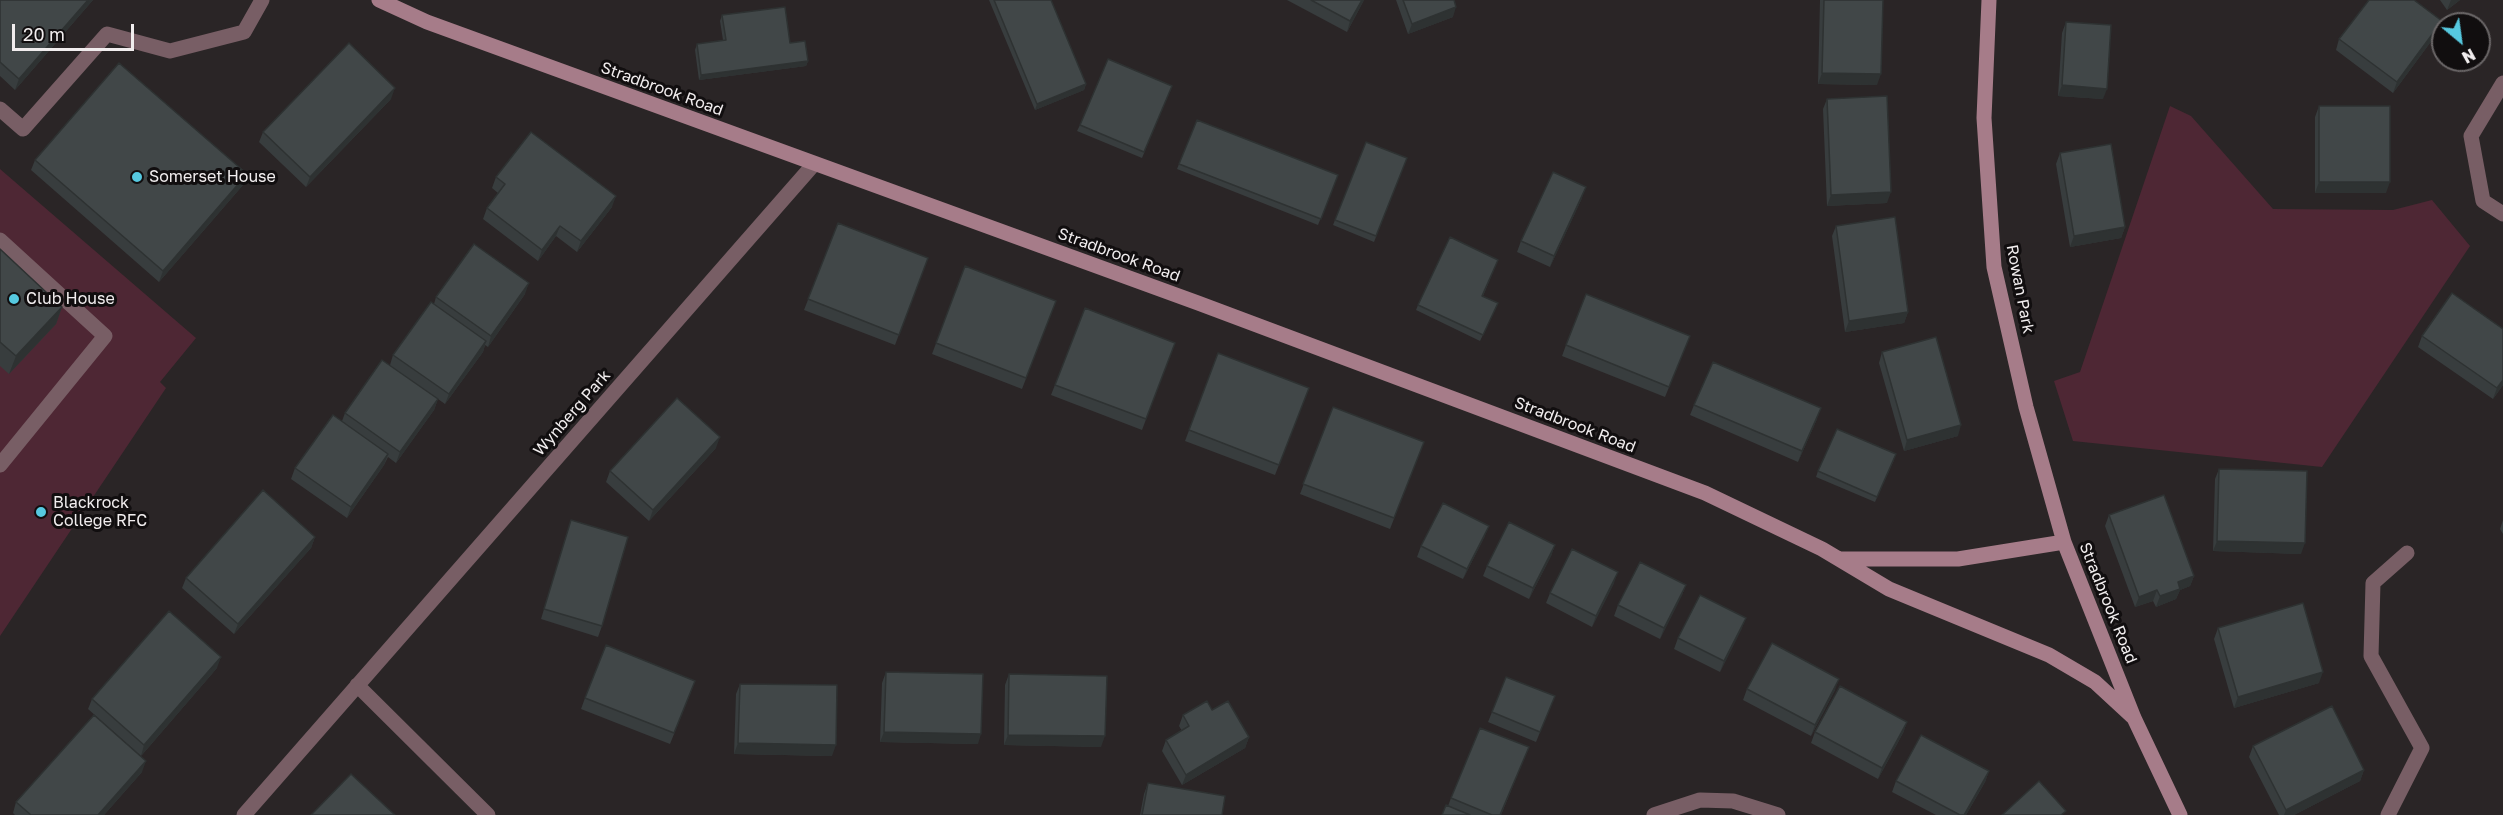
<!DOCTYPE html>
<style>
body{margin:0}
#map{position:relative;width:2503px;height:815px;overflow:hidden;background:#2a2526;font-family:"Golos Text",sans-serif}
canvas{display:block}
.north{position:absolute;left:2431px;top:12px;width:60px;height:60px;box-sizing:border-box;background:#110e0f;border:2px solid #6b6768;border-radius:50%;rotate:151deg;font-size:16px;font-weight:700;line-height:24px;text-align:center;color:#f1edee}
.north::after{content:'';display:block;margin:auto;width:21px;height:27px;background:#56c9e0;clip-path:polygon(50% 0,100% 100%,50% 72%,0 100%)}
.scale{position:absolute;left:12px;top:24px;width:122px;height:27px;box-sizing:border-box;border:3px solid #f1edee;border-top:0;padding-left:8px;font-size:18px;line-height:21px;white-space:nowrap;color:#f1edee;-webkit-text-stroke:4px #110e0f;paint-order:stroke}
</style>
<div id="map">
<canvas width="2503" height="815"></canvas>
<div class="north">N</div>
<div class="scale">20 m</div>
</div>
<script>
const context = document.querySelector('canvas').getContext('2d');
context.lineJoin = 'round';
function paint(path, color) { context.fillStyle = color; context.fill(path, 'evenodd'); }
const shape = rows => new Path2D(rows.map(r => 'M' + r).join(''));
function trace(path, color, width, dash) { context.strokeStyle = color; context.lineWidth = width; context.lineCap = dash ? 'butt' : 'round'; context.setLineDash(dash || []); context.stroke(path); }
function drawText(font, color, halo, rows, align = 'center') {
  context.font = font + ' "Golos Text",sans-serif'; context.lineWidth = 6; context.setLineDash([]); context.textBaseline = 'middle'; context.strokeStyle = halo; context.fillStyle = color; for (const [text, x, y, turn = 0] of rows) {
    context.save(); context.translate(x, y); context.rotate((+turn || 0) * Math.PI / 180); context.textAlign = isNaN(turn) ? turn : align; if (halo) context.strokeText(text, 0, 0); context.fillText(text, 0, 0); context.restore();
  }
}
paint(shape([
 [2170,106,2191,116,2273,209,2393,210,2432,200,2470,246,2322,467,2073,441,2054,381,2080,372],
 [0,169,196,338,160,382,166,388,0,636]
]), '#4e2734');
trace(shape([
 [0,109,23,129,107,34,170,51,244,32,262,0],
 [0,240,105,336,0,465]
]), '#785e65', 15);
trace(shape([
 [2503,83,2471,136,2483,201,2503,214],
 [357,685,488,815],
 [244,815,814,164],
 [1654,815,1700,800,1733,801,1778,815],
 [2388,815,2422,748,2371,656,2373,583,2407,553]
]), '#785e65', 15);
trace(shape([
 [379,0,427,22,1198,303,1705,493,1822,549,1889,589,2049,655,2095,682,2134,718],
 [1989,0,1984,118,1994,267,2026,407,2064,542,2134,718,2180,815],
 [1841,559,1958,559,2064,542]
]), '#a67c89', 15);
paint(shape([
 [0,0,93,0,15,90,0,76],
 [989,0,1051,0,1086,84,1084,90,1035,110],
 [1287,0,1364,0,1347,32],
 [1396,0,1454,0,1453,17,1408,34],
 [1820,0,1883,0,1877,85,1818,84],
 [2440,0,2460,0,2447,10],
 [722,15,790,43,808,61,806,66,699,80,695,50,697,44,723,40,720,21],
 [2066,22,2103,99,2058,96,2062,33],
 [2438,32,2393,93,2336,50,2339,39],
 [1172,86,1142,158,1077,131,1080,125],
 [391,99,306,187,259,142,263,132],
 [1827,99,1887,203,1827,206,1823,109],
 [2319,106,2386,193,2315,193,2315,117],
 [1197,120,1338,175,1318,225,1177,169],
 [1366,142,1407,158,1374,242,1333,225],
 [2060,153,2125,227,2121,238,2070,247,2056,164],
 [35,160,243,185,159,282,31,170],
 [496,177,612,207,577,252,556,236,538,261,483,219,487,208,498,193,492,188],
 [1582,198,1550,267,1517,252,1521,241],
 [838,223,928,258,895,345,804,310],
 [1836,226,1908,312,1904,323,1845,332,1832,236],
 [0,249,62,307,56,324,9,374,0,366],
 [1498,260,1483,296,1496,308,1480,341,1416,310,1418,305],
 [965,266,1056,301,1022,389,932,354],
 [525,294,488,347,485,345,483,352,445,404,438,399,434,410,396,463,388,457,384,465,347,518,291,479,295,468,342,421,345,413,390,365,393,355,434,304,436,297],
 [1085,308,1175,343,1142,430,1051,395],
 [2503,329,2503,385,2493,399,2418,347,2422,336],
 [1690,336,1665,397,1562,356,1566,345],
 [1882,352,1958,436,1904,451,1879,363],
 [1218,353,1309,388,1275,475,1185,441],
 [1694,405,1817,419,1798,462,1690,415],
 [1333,407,1424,442,1390,529,1300,494],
 [716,448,649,521,606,482,610,471],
 [1894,460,1875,502,1816,477,1818,471],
 [2219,469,2301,554,2213,551,2215,479],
 [2109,515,2194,576,2190,586,2180,590,2176,599,2156,607,2153,601,2135,607,2105,526],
 [571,520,602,626,598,637,541,619],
 [2503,520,2503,534,2500,529],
 [1485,536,1463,579,1417,557,1421,546],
 [315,537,311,548,234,634,182,588,186,578],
 [1555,545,1551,556,1529,599,1483,576,1487,566],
 [1614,583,1592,627,1546,603,1550,593],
 [1686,585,1682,595,1660,639,1614,616,1618,605],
 [1742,628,1720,672,1674,649,1678,638],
 [2218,628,2319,683,2234,708,2214,639],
 [217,668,141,756,88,709,92,699],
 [886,672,978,744,880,742,882,683],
 [1009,674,1101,747,1004,745,1005,685],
 [740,684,832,756,734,754,736,694],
 [1747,689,1835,690,1811,736,1743,700],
 [691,692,670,744,581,709,585,698],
 [1555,696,1536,742,1488,722,1492,712],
 [1212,710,1249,737,1245,748,1182,785,1162,751,1166,740,1182,731,1179,726,1183,715],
 [1907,722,1903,733,1878,779,1811,743,1815,732],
 [2253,746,2364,770,2360,781,2294,815,2279,815,2249,757],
 [1529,747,1501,815,1442,815,1448,806,1451,798],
 [1989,771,1985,782,1966,815,1936,815,1892,792,1896,781],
 [142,772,104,815,15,815,13,813,16,802],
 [1148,783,1222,815,1140,815,1144,794]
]), '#383d3e');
paint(shape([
 [88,0,93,0,15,90,19,79],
 [1362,0,1364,0,1347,32,1350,21],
 [2451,0,2460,0,2447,10],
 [1456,7,1453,17,1408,34,1412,24],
 [2442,21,2438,32,2393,93,2397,82],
 [808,61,806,66,699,80,701,75],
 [1822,73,1881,74,1877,85,1818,84],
 [1086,84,1084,90,1035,110,1037,104],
 [2062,85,2107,89,2103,99,2058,96],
 [395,88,391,99,306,187,310,177],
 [247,174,243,185,159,282,163,271],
 [2319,182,2390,182,2386,193,2315,193],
 [1586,187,1582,198,1550,267,1554,256],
 [1891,192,1887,203,1827,206,1831,195],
 [616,196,612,207,577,252,581,241],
 [560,226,556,236,538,261,542,250],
 [2125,227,2121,238,2070,247,2074,236],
 [529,283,525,294,488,347,491,336],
 [62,307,56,324,9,374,16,356],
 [1908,312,1904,323,1845,332,1849,321],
 [486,341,483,352,445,404,449,394],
 [2503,380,2503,385,2493,399,2497,388],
 [438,399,434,410,396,463,400,452],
 [1821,408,1817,419,1798,462,1802,451],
 [1961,425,1958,436,1904,451,1907,440],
 [720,437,716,448,649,521,653,510],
 [388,454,384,465,347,518,351,507],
 [1489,526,1485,536,1463,579,1467,569],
 [315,537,311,548,234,634,238,624],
 [2217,541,2305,543,2301,554,2213,551],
 [1555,545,1551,556,1529,599,1533,588],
 [1618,572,1614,583,1592,627,1596,616],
 [2194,576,2190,586,2180,590,2176,599,2156,607,2160,596,2178,582],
 [1686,585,1682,595,1660,639,1664,628],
 [2157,590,2153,601,2135,607,2139,597],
 [1746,618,1742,628,1720,672,1724,661],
 [221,657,217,668,141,756,144,745],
 [2323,672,2319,683,2234,708,2238,697],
 [1839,679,1835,690,1811,736,1815,725],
 [1907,722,1903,733,1878,779,1882,768],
 [884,732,981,734,978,744,880,742],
 [1008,735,1105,736,1101,747,1004,745],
 [1249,737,1245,748,1182,785,1186,775],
 [738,743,836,745,832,756,734,754],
 [146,761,142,772,104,815,98,815],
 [2364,770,2360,781,2294,815,2284,815,2286,810],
 [1989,771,1985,782,1966,815,1964,815]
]), '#2e3232');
const building = shape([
 [0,0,88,0,19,79,0,62,0,0],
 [994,0,1051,0,1086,84,1037,104,994,0],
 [1311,0,1362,0,1350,21,1311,0],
 [1403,0,1454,0,1456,7,1412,24,1403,0],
 [1824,0,1883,0,1881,74,1822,73,1824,0],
 [2369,0,2414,0,2442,21,2397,82,2339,39,2369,0],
 [785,7,790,43,805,41,808,61,701,75,697,44,726,40,722,15,785,7],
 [2066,22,2111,25,2107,89,2062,85,2066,22],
 [349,43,395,88,310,177,263,132,349,43],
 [1108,59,1172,86,1144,152,1080,125,1108,59],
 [119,63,247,174,163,271,35,160,119,63],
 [1887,96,1891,192,1831,195,1827,99,1887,96],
 [2319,106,2390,106,2390,182,2319,182,2319,106],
 [1197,120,1338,175,1321,219,1179,164,1197,120],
 [531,132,616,196,581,241,560,226,542,250,487,208,505,184,496,177,531,132],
 [1366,142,1407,158,1376,236,1335,220,1366,142],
 [2111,144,2125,227,2074,236,2060,153,2111,144],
 [1553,172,1586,187,1554,256,1521,241,1553,172],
 [1895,217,1908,312,1849,321,1836,226,1895,217],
 [838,223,928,258,899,335,808,299,838,223],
 [1450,237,1498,260,1482,296,1498,303,1483,335,1418,305,1450,237],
 [474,244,529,283,491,336,436,297,474,244],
 [0,249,62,307,16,356,0,342,0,249],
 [965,266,1056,301,1026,378,936,343,965,266],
 [2452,293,2503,329,2503,380,2497,388,2422,336,2452,293],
 [1586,294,1690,336,1669,387,1566,345,1586,294],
 [431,302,486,341,449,394,393,355,431,302],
 [1085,308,1175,343,1146,419,1055,385,1085,308],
 [1936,337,1961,425,1907,440,1882,352,1936,337],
 [1218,353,1309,388,1279,465,1189,430,1218,353],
 [382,360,438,399,400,452,345,413,382,360],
 [1713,362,1821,408,1802,451,1694,405,1713,362],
 [677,398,720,437,653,510,610,471,677,398],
 [1333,407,1424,442,1394,518,1303,484,1333,407],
 [333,415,388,454,351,507,295,468,333,415],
 [1837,429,1896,454,1877,497,1818,471,1837,429],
 [2219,469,2307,471,2305,543,2217,541,2219,469],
 [263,490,315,537,238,624,186,578,263,490],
 [2164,495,2194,576,2178,582,2180,589,2160,596,2157,590,2139,597,2109,515,2164,495],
 [1443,503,1489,526,1467,569,1421,546,1443,503],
 [571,520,628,537,602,626,544,609,571,520],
 [1509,522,1555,545,1533,588,1487,566,1509,522],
 [1572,549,1618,572,1596,616,1550,593,1572,549],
 [1640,562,1686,585,1664,628,1618,605,1640,562],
 [1700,595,1746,618,1724,661,1678,638,1700,595],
 [2303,603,2323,672,2238,697,2218,628,2303,603],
 [169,611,221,657,144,745,92,699,169,611],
 [1772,643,1839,679,1815,725,1747,689,1772,643],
 [606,645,695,681,674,733,585,698,606,645],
 [886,672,983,674,981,734,884,732,886,672],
 [1009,674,1107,676,1105,736,1008,735,1009,674],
 [1506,677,1555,696,1540,732,1492,712,1506,677],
 [740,684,837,685,836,745,738,743,740,684],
 [1840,686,1907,722,1882,768,1815,732,1840,686],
 [1207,701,1212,710,1228,701,1249,737,1186,775,1166,740,1189,726,1183,715,1207,701],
 [2332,706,2364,770,2286,810,2253,746,2332,706],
 [94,715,146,761,98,815,31,815,16,802,94,715],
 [1480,728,1529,747,1500,815,1492,815,1451,798,1480,728],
 [1921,735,1989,771,1964,815,1960,815,1896,781,1921,735],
 [351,774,395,815,311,815,351,774],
 [2039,781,2066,811,2061,815,2002,815,2039,781],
 [1148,783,1225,796,1222,815,1142,815,1148,783],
 [1446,805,1470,815,1442,815,1446,805]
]);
paint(building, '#414748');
trace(building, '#2e3232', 1.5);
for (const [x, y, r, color] of [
 [137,177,6,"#56c9e0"],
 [14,299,6,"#56c9e0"],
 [41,512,6,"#56c9e0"]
]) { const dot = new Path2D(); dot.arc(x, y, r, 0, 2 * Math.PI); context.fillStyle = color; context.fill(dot); trace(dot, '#110e0f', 2); }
drawText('16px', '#f1edee', '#110e0f', [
 ["Stradbrook Road",662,89,20],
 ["Stradbrook Road",1119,255,20],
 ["Rowan Park",2020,289,79],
 ["Wynberg Park",572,413,-49],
 ["Stradbrook Road",1575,425,21],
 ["Stradbrook Road",2108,603,68]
]);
drawText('16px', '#f1edee', '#110e0f', [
 ["Somerset House",149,177],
 ["Club House",26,299],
 ["Blackrock",53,503],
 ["College RFC",53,521]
], 'left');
</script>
